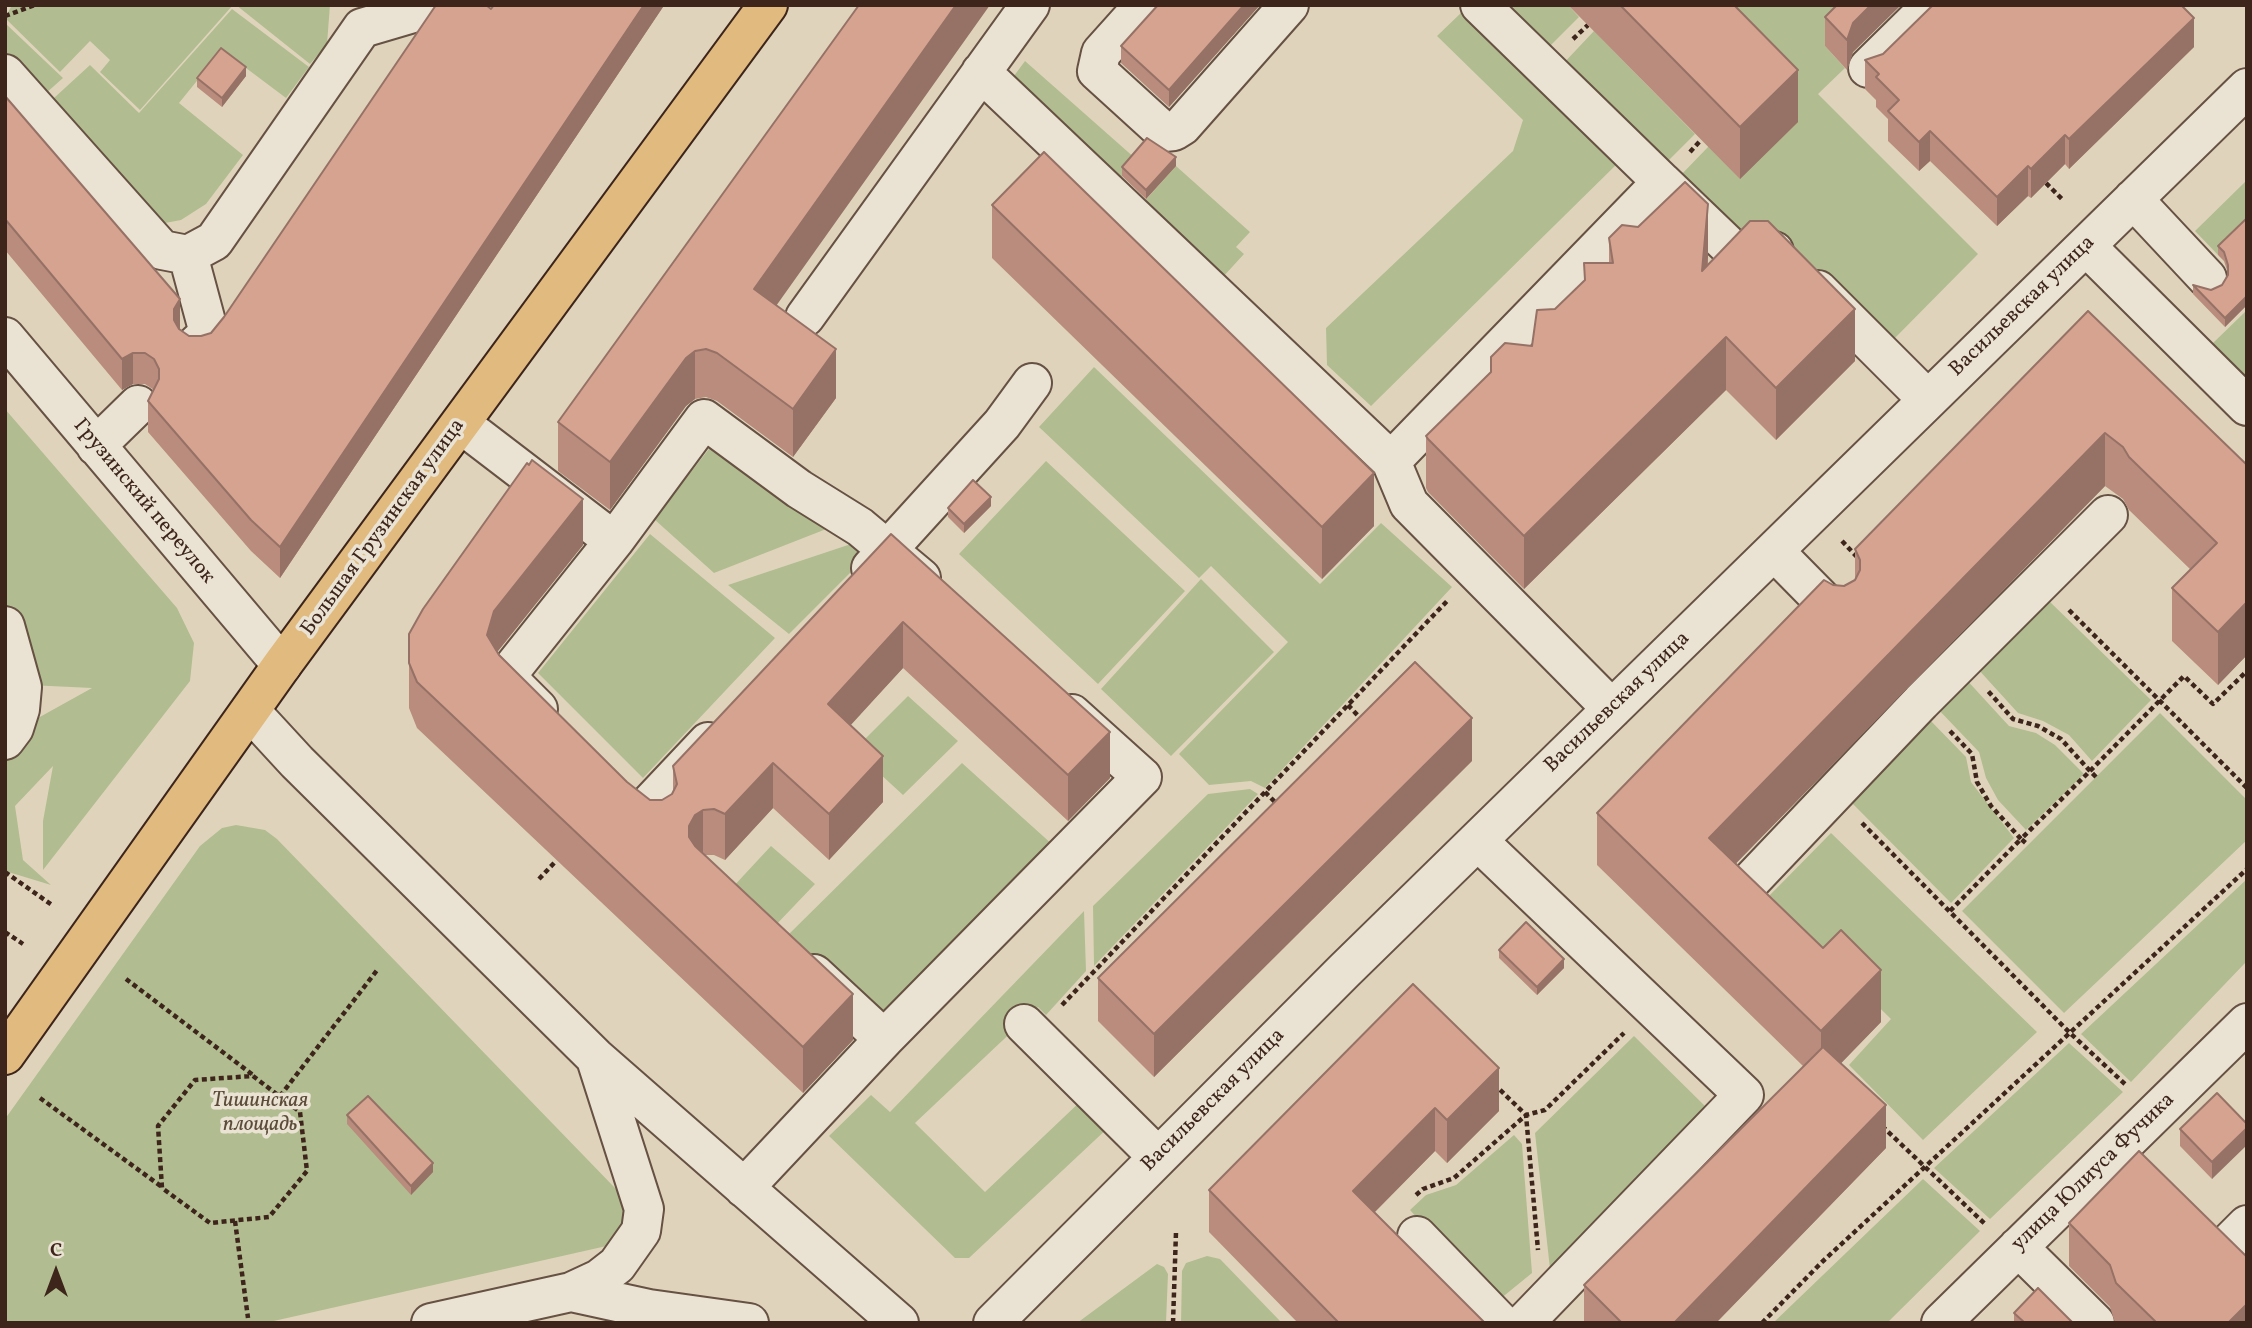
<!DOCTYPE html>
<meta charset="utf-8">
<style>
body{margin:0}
#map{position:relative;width:2252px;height:1328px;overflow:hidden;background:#dfd4bb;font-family:Vollkorn,serif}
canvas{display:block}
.frame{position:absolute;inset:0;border:7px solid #3e251b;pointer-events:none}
.north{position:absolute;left:21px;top:1237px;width:70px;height:70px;-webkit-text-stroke:5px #eae3d3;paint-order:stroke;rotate:0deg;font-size:19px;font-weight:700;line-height:28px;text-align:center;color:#3e251b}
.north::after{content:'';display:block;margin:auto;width:24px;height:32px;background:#3e251b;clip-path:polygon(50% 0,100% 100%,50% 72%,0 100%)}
</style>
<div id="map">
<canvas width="2252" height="1328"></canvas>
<div class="frame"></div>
<div class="north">С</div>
</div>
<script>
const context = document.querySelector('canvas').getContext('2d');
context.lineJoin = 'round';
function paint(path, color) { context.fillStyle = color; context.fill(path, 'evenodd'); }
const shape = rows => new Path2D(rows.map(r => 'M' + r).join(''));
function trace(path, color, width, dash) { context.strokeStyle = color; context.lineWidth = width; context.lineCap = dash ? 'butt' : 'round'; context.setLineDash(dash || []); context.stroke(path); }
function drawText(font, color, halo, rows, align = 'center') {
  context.font = font + ' Vollkorn,serif'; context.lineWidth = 7; context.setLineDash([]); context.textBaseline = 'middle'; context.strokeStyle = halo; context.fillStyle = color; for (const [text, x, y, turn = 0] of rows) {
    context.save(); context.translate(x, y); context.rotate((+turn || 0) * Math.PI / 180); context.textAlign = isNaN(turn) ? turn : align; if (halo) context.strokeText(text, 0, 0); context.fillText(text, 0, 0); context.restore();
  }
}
paint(shape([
 [12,5,233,5,140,110,100,72,110,60,90,41,60,72,5,18],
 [236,5,330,5,327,44,310,64],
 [1497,5,1568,5,1579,17,1544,52],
 [1682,5,1868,5,1825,46,1845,68,1818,94,1978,254,1891,342,1744,240,1678,178,1708,147],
 [232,9,309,67,286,98,222,50,179,103,243,155,206,204,181,220,160,224,42,109,90,65,139,113],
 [1463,11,1618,163,1371,406,1327,365,1326,328,1513,151,1523,120,1437,36],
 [5,23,63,78,36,102,5,65],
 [1594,31,1695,134,1661,168,1560,67],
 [1025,61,1136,159,1118,181,1011,80],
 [1176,166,1250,232,1236,247,1244,254,1222,278,1142,204],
 [2247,180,2247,227,2218,255,2195,231],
 [2247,310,2247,378,2213,343],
 [1094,367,1320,584,1381,523,1452,587,1265,788,1251,781,1209,785,1179,754,1288,642,1211,566,1199,578,1039,427],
 [5,409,177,608,194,643,190,681,43,870,43,821,53,766,15,806,23,860,51,885,5,871,5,760,29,723,92,688,7,684,5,680],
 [716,440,834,526,714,573,654,519],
 [1046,461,1185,591,1098,684,959,554],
 [650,534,775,638,643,778,538,673],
 [851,544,868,555,789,634,728,585],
 [1201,579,1274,652,1171,756,1101,689],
 [2048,600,2151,700,2092,761,2069,735,2043,721,2018,713,1977,668],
 [1964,677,2009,726,2036,733,2055,745,2084,774,2026,830,1998,800,1986,778,1979,752,1935,706],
 [908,696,958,741,903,795,854,750],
 [2160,713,2247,800,2247,840,2064,1013,1962,911],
 [1928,718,1966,757,1971,782,2014,838,1951,903,1850,801],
 [962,763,1054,846,883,1024,788,935],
 [1250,789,1258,794,1094,966,1093,906,1208,794],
 [236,825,265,830,277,839,616,1189,627,1203,629,1218,611,1245,265,1323,5,1323,5,1119,200,846,222,828],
 [1831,833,2037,1032,1923,1140,1849,1065,1891,1019,1767,898],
 [771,846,815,884,773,928,731,889],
 [2247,879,2247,961,2131,1082,2081,1034],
 [1084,911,1086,971,1046,1015,1038,1007,915,1123,985,1192,1083,1099,1110,1126,969,1258,955,1258,829,1136,871,1095,890,1112],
 [1634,1036,1708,1109,1550,1269,1535,1133],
 [2069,1043,2123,1092,1990,1219,1934,1168],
 [1514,1135,1522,1144,1532,1273,1494,1304,1410,1210,1426,1195,1456,1185],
 [1923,1179,1980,1231,1887,1323,1773,1323],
 [1207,1256,1220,1259,1282,1323,1181,1323,1182,1271,1186,1263],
 [1157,1264,1164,1267,1168,1274,1166,1323,1077,1323]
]), '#b1bd91');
const minor = shape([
 [1144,5,1101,53,1097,71,1164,132,1174,131,1182,126,1289,5],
 [1480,5,1662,182],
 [1868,68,1932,5],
 [981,72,1391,461,1409,504,1612,709],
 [5,74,162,250,188,255,214,241,362,28,440,5],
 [2133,199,2207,278],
 [2086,246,2247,406],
 [188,255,209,333,195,346],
 [1818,290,1928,400],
 [805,317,1030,5],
 [5,337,282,665],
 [461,424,614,541,511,670,514,685,538,709],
 [96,446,138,405],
 [1391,461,1662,182,1735,252,1774,251],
 [614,541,704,419,799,489,860,527,921,578],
 [1774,551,1839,617],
 [871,568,1002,424,1032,383],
 [5,626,22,687,20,709,14,728,5,740],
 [250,711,297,762,595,1057,899,1323],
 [642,812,708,742],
 [1478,841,1744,1095,1524,1323],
 [1745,887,1921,702,2108,515],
 [814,974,884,1039],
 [1024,1024,1158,1157],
 [744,1188,884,1039,1142,777,1072,714],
 [1417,1236,1501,1323],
 [2018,1247,2095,1323],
 [2225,1247,2247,1225],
 [571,1292,599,1279,617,1265,641,1231,644,1209,596,1059],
 [431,1323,571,1292,649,1309,749,1323],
 [993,1323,1344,971,2247,88],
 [1941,1323,2247,1023]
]);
const major = shape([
 [5,1055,282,665,768,5]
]);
trace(minor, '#665143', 42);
trace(major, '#3e251b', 42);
trace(shape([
 [5,16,35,5],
 [1573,39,1588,25],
 [1690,152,1701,140],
 [2046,183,2064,201],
 [1842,541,1858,558],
 [2069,610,2247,788],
 [1348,705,1363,721],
 [1950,731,1972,754,1977,782,1991,806,2021,839,2090,771,2061,739,2038,726,2013,719,1988,691],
 [2096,777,2090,771,2184,676,2213,704,2247,671],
 [1265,792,1278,805],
 [1862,823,2070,1033,2126,1085],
 [5,872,52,905],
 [539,879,555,862],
 [1950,911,2021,839,2028,845],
 [5,932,23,944],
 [126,979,253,1075],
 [1062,1005,1449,599],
 [253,1076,300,1112,307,1171,269,1217,210,1223,162,1188,158,1126,195,1080,253,1076],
 [1494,1084,1526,1115,1538,1250],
 [280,1096,378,969],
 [40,1098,162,1187],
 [1882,1126,1985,1224],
 [1416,1195,1423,1189,1454,1178,1526,1115,1545,1110,1624,1033],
 [235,1221,248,1318],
 [1173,1323,1176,1232],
 [1762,1323,1822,1262,2247,869]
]), '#3e251b', 4.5, [5, 3.5]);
trace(minor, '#eae3d3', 38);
trace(major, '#e0ba7e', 38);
paint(shape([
 [663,5,663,7,280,578,251,551,148,432,148,401,154,390,145,384,133,384,122,390,5,250,5,96,180,330,189,336,201,336,211,333,491,9],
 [1260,5,1169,107,1121,63,1121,46],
 [1568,5,1734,5,1798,122,1740,179],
 [1837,5,1901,5,1853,52,1847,70,1825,46,1825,17],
 [2194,47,2069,169,2065,164,2031,198,2028,196,1997,226,1930,161,1919,171,1888,141,1888,119,1876,107,1876,100,1865,89,1865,60,1883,54],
 [246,76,222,107,197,87,197,78],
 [1176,166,1146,199,1122,176,1122,167],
 [992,205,1374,526,1322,579,992,258],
 [2247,218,2247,305,2225,327,2193,294,2193,285,2211,290,2222,285,2228,273,2224,261,2218,255,2218,246],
 [1609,238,1708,257,1708,264,1855,361,1776,440,1726,390,1524,589,1428,492,1426,488,1426,436,1532,346,1555,309,1584,281,1584,263,1609,263],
 [776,305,836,398,793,457,717,401,706,397,695,399,686,406,610,510,558,471,558,422],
 [2088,311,2247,465,2247,655,2218,685,2172,641,2172,588,2191,570,2129,510,2123,499,2105,486,1735,864,1881,1022,1841,1063,1886,1148,1716,1323,1584,1323,1584,1285,1804,1067,1597,865,1597,813,1833,585,1844,586,1855,580,1855,549],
 [991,506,964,533,948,517,948,508],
 [891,534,1110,778,1068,821,903,668,850,725,883,802,829,860,773,808,725,860,714,855,705,855,853,1040,803,1093,417,728,409,708,409,634,583,545,497,652,627,782,650,800,662,800,673,793,673,766],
 [1472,761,1154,1077,1098,1021,1098,978],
 [1499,950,1564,968,1537,995,1499,958],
 [1413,984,1499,1111,1447,1163,1435,1151,1374,1213,1485,1323,1298,1323,1209,1232,1209,1190],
 [347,1115,433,1172,411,1195,347,1124],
 [2247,1124,2212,1179,2180,1146,2180,1129],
 [2069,1223,2247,1323,2115,1323,2110,1307,2069,1266],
 [2014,1313,2073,1323,2015,1323,2014,1321]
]), '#b98c7d');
paint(shape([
 [644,5,663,5,663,7,280,578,280,547],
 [956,5,990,5,754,337,754,289],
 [1244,5,1260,5,1169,107,1169,90],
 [1871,5,1901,5,1853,52,1847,70,1847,40,1853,23],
 [2194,18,2194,47,2069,169,2069,139],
 [246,67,246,76,222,107,222,98],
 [1798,70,1798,122,1740,179,1740,127],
 [1930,131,1930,161,1919,171,1919,142],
 [2065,135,2065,164,2031,198,2031,169],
 [1176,157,1176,166,1146,199,1146,190],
 [2028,166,2028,196,1997,226,1997,197],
 [1708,204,1708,257,1702,323,1702,271],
 [2247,296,2247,305,2225,327,2225,318],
 [180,299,180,330,174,340,174,309],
 [1855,309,1855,361,1776,440,1776,388],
 [1726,337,1726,390,1524,589,1524,536],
 [836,349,836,398,793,457,793,409],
 [695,351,695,399,686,406,610,510,610,462,686,358],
 [133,353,133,384,122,390,122,359],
 [2105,433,2105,486,1709,891,1709,838],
 [1374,473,1374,526,1322,579,1322,527],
 [991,497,991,506,964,533,964,524],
 [583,499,583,545,494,656,487,635,494,611],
 [2247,602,2247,655,2218,685,2218,632],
 [903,622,903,668,828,750,828,704],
 [1472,718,1472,761,1154,1077,1154,1034],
 [1110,732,1110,778,1068,821,1068,775],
 [883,756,883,802,829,860,829,814],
 [773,763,773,808,725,860,725,814],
 [703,810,703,855,689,872,689,826,695,815],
 [1564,959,1564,968,1537,995,1537,987],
 [1881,970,1881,1022,1821,1084,1821,1031],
 [853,994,853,1040,803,1093,803,1047],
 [1499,1068,1499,1111,1447,1163,1447,1120],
 [1886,1105,1886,1148,1716,1323,1674,1323],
 [1435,1108,1435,1151,1353,1234,1353,1191],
 [2247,1128,2247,1145,2212,1179,2212,1162],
 [433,1163,433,1172,411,1195,411,1186],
 [2247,1304,2247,1323,2228,1323]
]), '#967266');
const building = shape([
 [436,5,486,5,491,9,494,5,644,5,280,547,251,520,148,401,159,379,159,369,154,359,145,353,133,353,122,359,5,219,5,96,180,299,174,309,174,320,179,329,189,336,201,336,211,333,224,317,436,5],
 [859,5,956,5,754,289,836,349,793,409,717,353,706,349,695,351,686,358,610,462,558,422,859,5],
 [1158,5,1244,5,1169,90,1121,46,1158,5],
 [1620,5,1734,5,1798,70,1740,127,1620,5],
 [1837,5,1871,5,1853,23,1847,40,1825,17,1837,5],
 [1933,5,2181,5,2194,18,2069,139,2065,135,2031,169,2028,166,1997,197,1930,131,1919,142,1888,111,1899,100,1876,77,1879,74,1865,60,1883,54,1933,5],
 [221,48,246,67,222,98,197,78,221,48],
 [1147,138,1176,157,1146,190,1122,167,1147,138],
 [1044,152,1374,473,1322,527,992,205,1044,152],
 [1685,182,1708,204,1702,271,1750,221,1768,221,1855,309,1776,388,1726,337,1524,536,1428,439,1426,436,1491,372,1491,357,1505,343,1532,346,1537,310,1555,309,1585,280,1584,263,1613,263,1609,238,1622,225,1638,227,1685,182],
 [2247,218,2247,296,2225,318,2193,285,2211,290,2222,285,2228,275,2228,265,2224,252,2218,246,2247,218],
 [2088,311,2247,465,2247,602,2218,632,2172,588,2217,543,2129,457,2123,447,2105,433,1709,838,1823,948,1841,930,1881,970,1821,1031,1597,813,1824,580,1833,585,1844,586,1855,580,1860,570,1860,560,1855,549,2088,311],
 [532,460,583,499,494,611,487,635,499,655,627,782,650,800,662,800,672,794,677,784,673,766,891,534,1110,732,1068,775,903,622,828,704,883,756,829,814,773,763,725,814,714,809,703,810,695,815,689,826,689,837,695,846,853,994,803,1047,417,682,409,663,409,634,423,609,527,463,529,465,532,460],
 [973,480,991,497,964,524,948,508,973,480],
 [1415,662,1472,718,1154,1034,1098,978,1415,662],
 [1526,922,1564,959,1537,987,1499,950,1526,922],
 [1413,984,1499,1068,1447,1120,1435,1108,1353,1191,1485,1323,1339,1323,1209,1190,1413,984],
 [1823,1047,1886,1105,1674,1323,1622,1323,1584,1285,1823,1047],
 [2217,1093,2247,1124,2247,1128,2212,1162,2180,1129,2217,1093],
 [368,1096,433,1163,411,1186,347,1115,368,1096],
 [2139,1151,2247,1257,2247,1304,2228,1323,2157,1323,2116,1283,2110,1265,2069,1223,2139,1151],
 [2038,1288,2073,1323,2025,1323,2014,1313,2038,1288]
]);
paint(building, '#d7a391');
trace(building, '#967266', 2);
drawText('21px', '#3e251b', '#eae3d3', [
 ["Васильевская улица",2023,307,-44],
 ["Грузинский переулок",143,502,50],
 ["Большая Грузинская улица",384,528,-54],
 ["Васильевская улица",1618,703,-44],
 ["Васильевская улица",1214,1101,-45],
 ["улица Юлиуса Фучика",2094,1173,-44]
]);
drawText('italic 21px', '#5b4b38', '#eae3d3', [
 ["Тишинская",260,1102],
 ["площадь",260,1126]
]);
</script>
